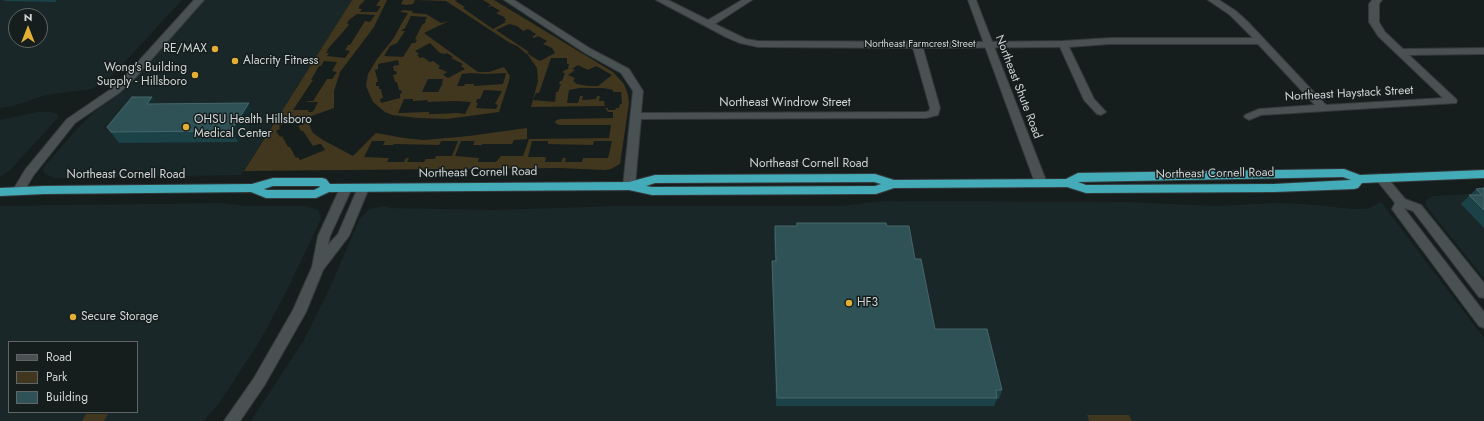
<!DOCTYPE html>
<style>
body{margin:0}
#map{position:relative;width:1484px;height:421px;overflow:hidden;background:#161d1d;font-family:Jost,sans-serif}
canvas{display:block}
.legend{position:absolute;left:8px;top:341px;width:130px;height:72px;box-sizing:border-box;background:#161d1d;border:1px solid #606667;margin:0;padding:5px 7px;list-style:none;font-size:12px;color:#d0d4d5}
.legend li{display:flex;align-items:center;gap:8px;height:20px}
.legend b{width:20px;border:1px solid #606667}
.north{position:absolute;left:8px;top:8px;width:40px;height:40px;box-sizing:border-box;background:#161d1d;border:1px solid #606667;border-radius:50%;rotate:0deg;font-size:11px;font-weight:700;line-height:16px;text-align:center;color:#d0d4d5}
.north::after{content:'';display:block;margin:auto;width:14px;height:18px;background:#e3ae34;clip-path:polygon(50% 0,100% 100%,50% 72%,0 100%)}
</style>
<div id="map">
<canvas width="1484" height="421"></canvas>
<ul class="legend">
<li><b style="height:5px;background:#495152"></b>Road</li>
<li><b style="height:11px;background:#41361e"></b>Park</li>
<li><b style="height:11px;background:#2e5256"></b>Building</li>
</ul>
<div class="north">N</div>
</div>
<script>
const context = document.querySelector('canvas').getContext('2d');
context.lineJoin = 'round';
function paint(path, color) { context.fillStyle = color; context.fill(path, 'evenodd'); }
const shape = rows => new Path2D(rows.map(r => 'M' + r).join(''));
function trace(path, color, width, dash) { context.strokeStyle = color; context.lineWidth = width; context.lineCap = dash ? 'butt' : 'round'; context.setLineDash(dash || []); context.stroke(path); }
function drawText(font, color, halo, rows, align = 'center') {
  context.font = font + ' Jost,sans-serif'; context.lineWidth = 3; context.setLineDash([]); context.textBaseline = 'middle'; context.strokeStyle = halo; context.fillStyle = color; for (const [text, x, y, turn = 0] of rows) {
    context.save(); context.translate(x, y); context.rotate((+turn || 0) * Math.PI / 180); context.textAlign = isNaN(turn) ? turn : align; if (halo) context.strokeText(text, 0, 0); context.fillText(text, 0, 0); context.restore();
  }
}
paint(shape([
 [0,0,182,0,110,78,92,89,46,95,13,106,0,108],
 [16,16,40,16,40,40,16,40],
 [203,0,352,0,241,175,54,178,44,173,43,169,47,163,78,128,94,112,125,87],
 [38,112,51,112,57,114,58,118,10,170,0,177,0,120],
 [1484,193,1484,278,1426,206,1426,200,1433,196],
 [884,201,1127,202,1216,206,1275,203,1303,204,1353,209,1366,209,1381,202,1484,338,1484,421,251,421,304,340,332,283,360,218,370,209,385,206,390,208,493,210,618,206,840,206],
 [221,203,247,206,305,206,319,210,321,219,286,292,261,339,220,402,204,421,0,421,0,206],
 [9,342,137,342,137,412,9,412]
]), '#192729');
paint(shape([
 [352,0,365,0,359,6,359,9,362,9,360,12,377,12,381,6,376,6,380,0,387,0,374,27,340,72,334,91,334,108,306,118,313,133,323,140,353,156,376,133,404,138,424,140,469,136,527,128,527,139,609,138,611,125,559,125,555,123,556,120,561,119,613,118,613,112,608,112,604,106,531,107,538,81,537,68,528,55,517,46,510,43,446,1,415,0,413,4,406,5,401,4,403,0,457,0,455,1,465,7,463,8,493,29,506,22,504,21,506,20,504,17,496,13,500,11,492,6,487,7,491,5,483,0,494,0,613,72,624,84,628,95,629,103,620,164,611,169,605,170,559,168,244,171],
 [357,14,375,15,370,22,365,21,350,45,348,45,345,50,350,51,345,58,327,56,329,53,326,53,328,50,327,50,349,25,347,23,349,20],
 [509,24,517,26,523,31,528,29,536,34,532,37,534,38,538,36,547,41,543,44,552,48,555,53,540,61,533,57,527,53,529,52,496,30],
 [551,58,567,58,567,64,569,64,568,69,563,71,563,73,565,73,562,81,560,81,559,84,561,84,558,92,556,92,555,102,533,100,536,93,539,93],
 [324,61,337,62,332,71,337,72,332,79,327,79,313,101,308,101,307,102,318,102,314,110,312,112,308,112,309,110,293,110,313,80,311,80,319,66,321,66],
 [578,65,588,70,596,66,612,75,598,86,588,86,577,84,573,81,575,78,568,75,575,70,572,69],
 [580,88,603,88,613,90,613,92,621,92,622,104,620,104,619,108,616,108,615,110,608,110,608,108,605,108,604,101,599,101,600,96,597,96,596,99,582,100,583,96,580,96,578,103,567,103,569,90],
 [300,117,304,124,298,126,301,131,303,131,313,146,319,144,321,144,325,150,300,160,298,157,296,158,290,147,288,147,282,136,280,137,276,131,280,129,279,126],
 [529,139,523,156,501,156,496,162,478,162,479,158,455,156,461,141,475,141,473,145,482,145,482,144,512,144,514,140],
 [372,141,385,141,383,145,393,145,394,144,439,145,441,141,458,141,452,156,436,156,435,159,426,159,424,162,407,162,409,158,406,158,404,162,387,162,389,158,387,158,364,157],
 [532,141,548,141,548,144,593,145,594,141,612,141,608,158,583,158,582,162,565,162,566,158,563,158,561,162,545,162,546,158,544,157,528,157],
 [403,10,413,11,412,13,426,14,441,23,449,21,424,33,478,72,489,72,504,67,510,76,509,81,499,112,447,119,417,118,392,115,385,112,373,102,366,86,368,74,377,59,393,39,402,23,408,13,400,12],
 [411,16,427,17,425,21,426,22,422,25,415,39,417,40,415,43,412,43,403,57,384,56,390,46,397,43,405,31,401,31,405,28],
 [430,43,440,53,445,54,447,53,453,57,451,58,463,64,461,66,465,69,448,78,443,75,447,72,438,68,440,66,433,61,430,62,423,57,420,58,417,55,419,54,415,51],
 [398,60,399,65,393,66,394,71,396,71,397,74,393,75,395,82,397,82,399,90,401,90,402,93,400,94,400,98,381,103,380,99,383,98,381,89,379,89,379,86,376,86,376,82,378,82,375,70,378,69,378,64],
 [471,73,486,74,506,73,503,84,474,86,474,84,465,84,464,86,457,86,462,74],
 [428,79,443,79,442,83,443,83,438,92,422,92],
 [484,90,502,91,495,104,498,105,496,109,476,108,478,103,476,103,477,99,480,99],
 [404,99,413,99,413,101,428,100,427,102,455,101,471,102,465,114,458,113,435,114,429,114,429,112,398,113],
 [86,414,108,414,104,421,82,421],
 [1087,415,1129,415,1132,421,1089,421]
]), '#41361e');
const street = shape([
 [504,0,514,0,591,49,629,69,643,91,641,113,926,112,929,111,930,108,913,48,758,47,740,43,726,37,656,0,668,0,708,20,742,0,752,0,715,24,746,39,758,41,974,42,1063,41,1110,38,1253,38,1230,15,1208,0,1219,0,1236,11,1248,22,1326,105,1443,98,1378,36,1369,22,1369,4,1372,0,1382,0,1379,4,1379,22,1385,32,1403,49,1484,48,1484,54,1409,55,1456,99,1457,101,1456,103,1261,115,1249,120,1244,117,1245,115,1259,109,1315,105,1258,44,1110,44,1069,47,1094,99,1106,112,1101,115,1097,114,1084,100,1060,47,923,48,940,108,938,115,926,118,641,119,635,186,633,189,629,190,625,189,623,186,633,91,621,73,585,53,504,0]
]);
const secondary = shape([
 [194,0,204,0,135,78,119,93,75,123,33,176,23,193,19,194,15,193,13,190,25,170,67,119,111,89,127,74,194,0],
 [968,0,976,0,1047,183,1045,186,1041,187,1037,186,1035,183,968,0],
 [1381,174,1385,175,1405,199,1421,205,1484,283,1484,298,1479,297,1413,211,1404,208,1484,312,1484,328,1479,326,1394,212,1392,209,1395,203,1375,178,1377,175,1381,174],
 [346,184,350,185,352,188,330,236,328,245,338,234,359,185,367,185,369,188,349,236,323,270,306,312,264,386,240,421,224,421,254,378,293,310,312,267,318,236,340,188,342,185,346,184]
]);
const highway = shape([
 [1344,169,1360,175,1484,170,1484,178,1362,183,1358,188,1354,189,1274,192,1086,193,1067,187,894,188,876,194,652,195,629,190,329,192,316,198,266,198,251,192,44,194,0,196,0,188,44,186,252,184,273,178,322,178,326,179,330,184,629,182,655,175,875,174,894,180,1066,179,1078,173,1344,169],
 [1343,177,1351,180,1274,184,1086,185,1078,182,1343,177],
 [874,182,881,184,875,186,652,187,646,186,655,183,874,182],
 [273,186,319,186,320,187,314,190,267,190,264,189,273,186]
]);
trace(street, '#343839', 2);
trace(secondary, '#343839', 2);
trace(highway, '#343839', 2);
paint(street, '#495152');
paint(secondary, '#495152');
paint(highway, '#44abb8');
paint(shape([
 [3,0,57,0,55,2,4,1],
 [152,97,157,104,255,115,238,142,119,143,107,127],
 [1484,188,1484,228,1461,204,1476,189],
 [797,223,887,226,915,259,935,329,1002,390,999,399,997,399,994,406,776,406,772,269,772,261,775,261,774,234,775,226,796,226]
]), '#1b4247');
paint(shape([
 [152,97,160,108,147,104],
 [249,103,255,115,238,142,231,131]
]), '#112d30');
const building = shape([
 [132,97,152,97,147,104,249,103,231,131,111,132,107,127,132,97],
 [1484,188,1484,210,1469,195,1482,195,1476,189,1484,188],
 [797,223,886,223,887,226,909,226,915,259,921,259,935,329,987,329,1002,390,996,390,997,398,777,398,772,261,776,261,775,226,797,226,797,223]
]);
paint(building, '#2e5256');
trace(building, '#48666a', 1);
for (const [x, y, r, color] of [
 [215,49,4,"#e3ae34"],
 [235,61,4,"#e3ae34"],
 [195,75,4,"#e3ae34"],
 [186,127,4,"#e3ae34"],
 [849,303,4,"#e3ae34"],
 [73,317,4,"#e3ae34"]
]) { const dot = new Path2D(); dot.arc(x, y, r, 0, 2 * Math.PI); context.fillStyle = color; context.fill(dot); trace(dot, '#161d1d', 1.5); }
drawText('10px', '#d0d4d5', '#161d1d', [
 ["Northeast Farmcrest Street",920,45]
]);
drawText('12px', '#d0d4d5', '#161d1d', [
 ["RE/MAX",207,49,"right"],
 ["Alacrity Fitness",243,61],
 ["Wong's Building",187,68,"right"],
 ["Supply - Hillsboro",187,82,"right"],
 ["OHSU Health Hillsboro",194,120],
 ["Medical Center",194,134],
 ["HF3",857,303],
 ["Secure Storage",81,317]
], 'left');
drawText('12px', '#d0d4d5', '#161d1d', [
 ["Northeast Shute Road",1018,87,69],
 ["Northeast Haystack Street",1349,94,-3],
 ["Northeast Windrow Street",785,103],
 ["Northeast Cornell Road",809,164],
 ["Northeast Cornell Road",478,173,-1],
 ["Northeast Cornell Road",1215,174,-1],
 ["Northeast Cornell Road",126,175]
]);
</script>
